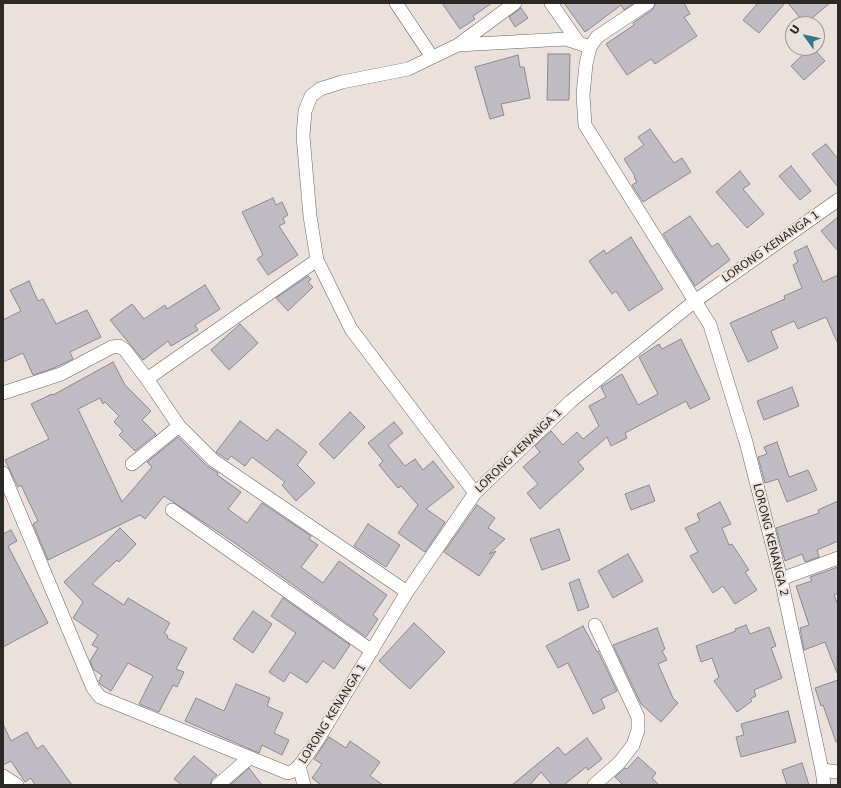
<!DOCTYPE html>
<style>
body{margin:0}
#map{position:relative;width:841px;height:788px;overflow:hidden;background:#eae1dc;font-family:"DejaVu Sans",sans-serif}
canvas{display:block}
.frame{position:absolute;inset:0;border:4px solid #2b2826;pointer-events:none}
.north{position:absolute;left:785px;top:16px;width:40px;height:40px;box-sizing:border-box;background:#eae1dc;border:1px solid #9e9793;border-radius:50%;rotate:303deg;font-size:11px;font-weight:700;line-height:16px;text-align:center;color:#2b2826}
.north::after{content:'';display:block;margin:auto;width:14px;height:18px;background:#337687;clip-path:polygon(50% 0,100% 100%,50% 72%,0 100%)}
</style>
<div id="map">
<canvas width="841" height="788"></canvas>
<div class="frame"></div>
<div class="north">U</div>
</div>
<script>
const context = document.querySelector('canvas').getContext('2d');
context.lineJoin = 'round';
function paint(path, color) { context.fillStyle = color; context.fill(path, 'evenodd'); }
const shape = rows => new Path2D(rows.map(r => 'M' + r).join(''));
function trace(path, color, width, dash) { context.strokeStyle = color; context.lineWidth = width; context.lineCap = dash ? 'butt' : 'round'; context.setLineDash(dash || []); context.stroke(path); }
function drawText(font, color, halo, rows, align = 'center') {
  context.font = font + ' "DejaVu Sans",sans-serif'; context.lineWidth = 4; context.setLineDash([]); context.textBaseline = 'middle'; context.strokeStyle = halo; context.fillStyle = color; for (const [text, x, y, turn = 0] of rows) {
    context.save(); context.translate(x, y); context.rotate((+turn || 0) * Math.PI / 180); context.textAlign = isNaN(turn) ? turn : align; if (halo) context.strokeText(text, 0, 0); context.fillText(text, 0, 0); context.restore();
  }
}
const building = shape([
 [442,3,492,3,473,16,475,19,460,29,442,3],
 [564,3,634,3,624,10,621,5,585,32,564,3],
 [656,3,684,3,690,14,684,17,697,36,655,64,651,59,627,75,606,44,634,25,633,23,652,10,656,3],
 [758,3,785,3,759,33,743,20,758,3],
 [788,3,830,3,805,24,788,3],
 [521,8,528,18,515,27,509,17,521,8],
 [810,48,813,48,825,61,804,80,791,66,810,48],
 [548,54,570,54,569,100,547,100,548,54],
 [518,55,520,67,524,67,530,98,501,104,504,115,490,119,475,67,518,55],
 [650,129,674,163,682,158,691,172,643,202,632,185,637,182,634,177,635,176,624,159,644,145,638,137,650,129],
 [826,144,838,159,838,187,812,154,826,144],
 [791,166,811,191,800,200,779,176,791,166],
 [740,171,750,184,743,189,764,214,747,228,716,192,740,171],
 [273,198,276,205,282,202,288,215,283,218,285,223,279,226,298,255,268,275,257,259,263,255,242,212,273,198],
 [690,216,712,247,718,243,730,260,695,286,663,234,690,216],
 [838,217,838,251,821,231,838,217],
 [631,237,663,289,629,311,616,291,612,294,589,261,604,250,606,254,631,237],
 [807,246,823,282,838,275,838,344,826,317,798,329,794,321,771,331,778,348,748,362,730,323,785,299,784,296,802,288,793,265,798,262,794,252,807,246],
 [308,276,311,279,308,282,313,287,288,311,276,298,308,276],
 [29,281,38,301,43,299,56,324,87,310,101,337,70,352,73,359,54,368,33,375,23,353,3,362,3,320,21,311,10,290,29,281],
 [205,285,220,309,195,325,198,330,171,346,168,341,143,360,110,320,132,304,144,319,165,305,167,309,205,285],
 [240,324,258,343,229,370,211,350,240,324],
 [681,339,710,399,690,409,686,401,625,433,627,438,611,446,607,437,578,462,584,469,540,509,527,493,538,484,523,467,540,452,535,446,551,431,563,445,577,432,583,439,599,426,589,406,606,397,601,387,622,374,638,405,658,394,639,357,659,344,662,349,681,339],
 [113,362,125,385,151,411,142,420,156,434,135,451,119,435,123,431,114,422,119,416,105,402,103,404,100,398,78,409,122,502,152,467,147,462,178,437,207,466,218,473,217,475,241,492,228,509,247,523,262,503,311,536,309,539,318,545,301,567,323,583,339,561,387,595,373,615,378,619,366,637,232,541,164,496,145,519,140,515,48,560,33,524,38,521,21,485,18,487,5,460,49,439,31,404,52,394,53,395,113,362],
 [792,387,799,406,764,420,757,401,792,387],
 [350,412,365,427,334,459,319,444,350,412],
 [240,421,267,441,277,429,307,452,297,465,315,483,296,501,282,485,285,482,252,457,245,466,231,456,228,460,216,452,240,421],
 [394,422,403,433,388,445,405,466,415,459,423,470,433,461,454,487,426,509,445,522,425,552,398,533,418,505,401,486,398,488,379,465,383,461,368,443,394,422],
 [777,442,789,477,808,470,817,490,787,502,778,479,765,483,758,457,767,454,764,447,777,442],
 [649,485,655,501,631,510,625,494,649,485],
 [838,501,838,541,817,550,819,557,805,562,802,554,785,561,776,528,819,513,818,510,838,501],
 [720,502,731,524,722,528,729,545,732,544,749,570,745,572,757,590,735,604,723,586,713,593,690,556,698,552,685,528,700,521,697,514,720,502],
 [477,505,495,518,488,528,505,539,489,554,496,551,479,576,444,552,477,505],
 [368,524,400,545,386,567,354,546,368,524],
 [120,528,136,544,119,562,117,560,92,584,124,605,128,598,170,623,164,633,168,636,167,638,187,648,176,669,184,672,177,687,173,685,159,712,139,704,153,676,128,663,111,691,100,684,99,681,102,675,94,670,90,661,98,648,92,645,98,635,73,618,83,602,64,582,120,528],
 [559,529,570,560,542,570,530,539,559,529],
 [11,530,17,541,8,546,48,623,3,647,3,534,11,530],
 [628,554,643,581,613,598,598,571,628,554],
 [838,567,838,593,834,595,838,605,837,673,825,642,804,650,800,628,809,625,796,586,812,581,810,577,838,567],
 [579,579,589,607,578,611,569,583,579,579],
 [283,598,350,645,334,669,323,661,307,683,290,672,284,682,269,672,296,633,271,616,283,598],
 [253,611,272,624,253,653,233,639,253,611],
 [414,623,445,652,410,689,379,661,414,623],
 [746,625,750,634,769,627,776,646,771,648,782,678,754,690,756,696,750,699,752,701,737,712,714,681,719,677,712,658,701,662,696,646,736,631,735,629,746,625],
 [583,626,597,652,598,651,617,691,601,699,605,708,593,714,568,663,558,668,546,646,583,626],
 [657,628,665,649,662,651,667,660,658,664,673,698,678,703,661,722,641,704,613,645,657,628],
 [838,680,838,741,836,742,823,705,821,706,815,688,838,680],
 [236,684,270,698,267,706,283,713,274,733,289,740,282,755,262,745,259,753,185,721,196,698,224,711,236,684],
 [788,711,796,742,741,757,736,737,744,735,741,724,788,711],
 [3,724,11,741,27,732,37,749,43,745,72,785,35,785,31,778,25,782,11,761,3,765,3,724],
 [329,737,346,748,350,741,380,762,370,776,383,785,321,785,312,778,322,764,314,759,329,737],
 [587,738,602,759,588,770,586,767,564,785,552,785,541,772,530,785,512,785,558,747,565,755,587,738],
 [194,756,217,775,212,779,210,785,182,785,174,779,194,756],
 [638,757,656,773,652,778,659,785,623,785,615,777,625,768,627,769,638,757],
 [802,763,809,785,787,785,782,770,802,763],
 [249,768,262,785,230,785,249,768]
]);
paint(building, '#bfbcc4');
trace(building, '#8b8890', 1);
const minor = shape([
 [396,3,432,57],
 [551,3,578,42],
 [648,3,597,37,590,47,586,64,583,95,585,125,710,325,746,442,781,579,822,770,824,785],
 [458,45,515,3],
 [317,260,147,379,179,426,213,460,407,592],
 [3,393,61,374,112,347,119,346,125,350,147,379],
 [132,464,179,426],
 [3,473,93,688,100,697,288,773,293,771,299,766],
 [475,493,351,329,317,260,310,216,303,136,305,111,311,96,320,89,342,82,408,69,458,45,566,39,590,47],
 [172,510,372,651],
 [781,579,838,558],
 [822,770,838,772],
 [3,776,17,785],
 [218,785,249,758],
 [304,785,299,766,317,741,407,592,475,493,571,401,695,301,838,200],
 [594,785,619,763,633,745,638,730,638,717,595,625]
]);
trace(minor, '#6c6460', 14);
trace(minor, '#fff', 13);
drawText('11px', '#2b2826', '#eae1dc', [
 ["LORONG KENANGA 1",771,247,-35],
 ["LORONG KENANGA 1",519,451,-44],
 ["LORONG KENANGA 2",770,540,76],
 ["LORONG KENANGA 1",333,714,-58]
]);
</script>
